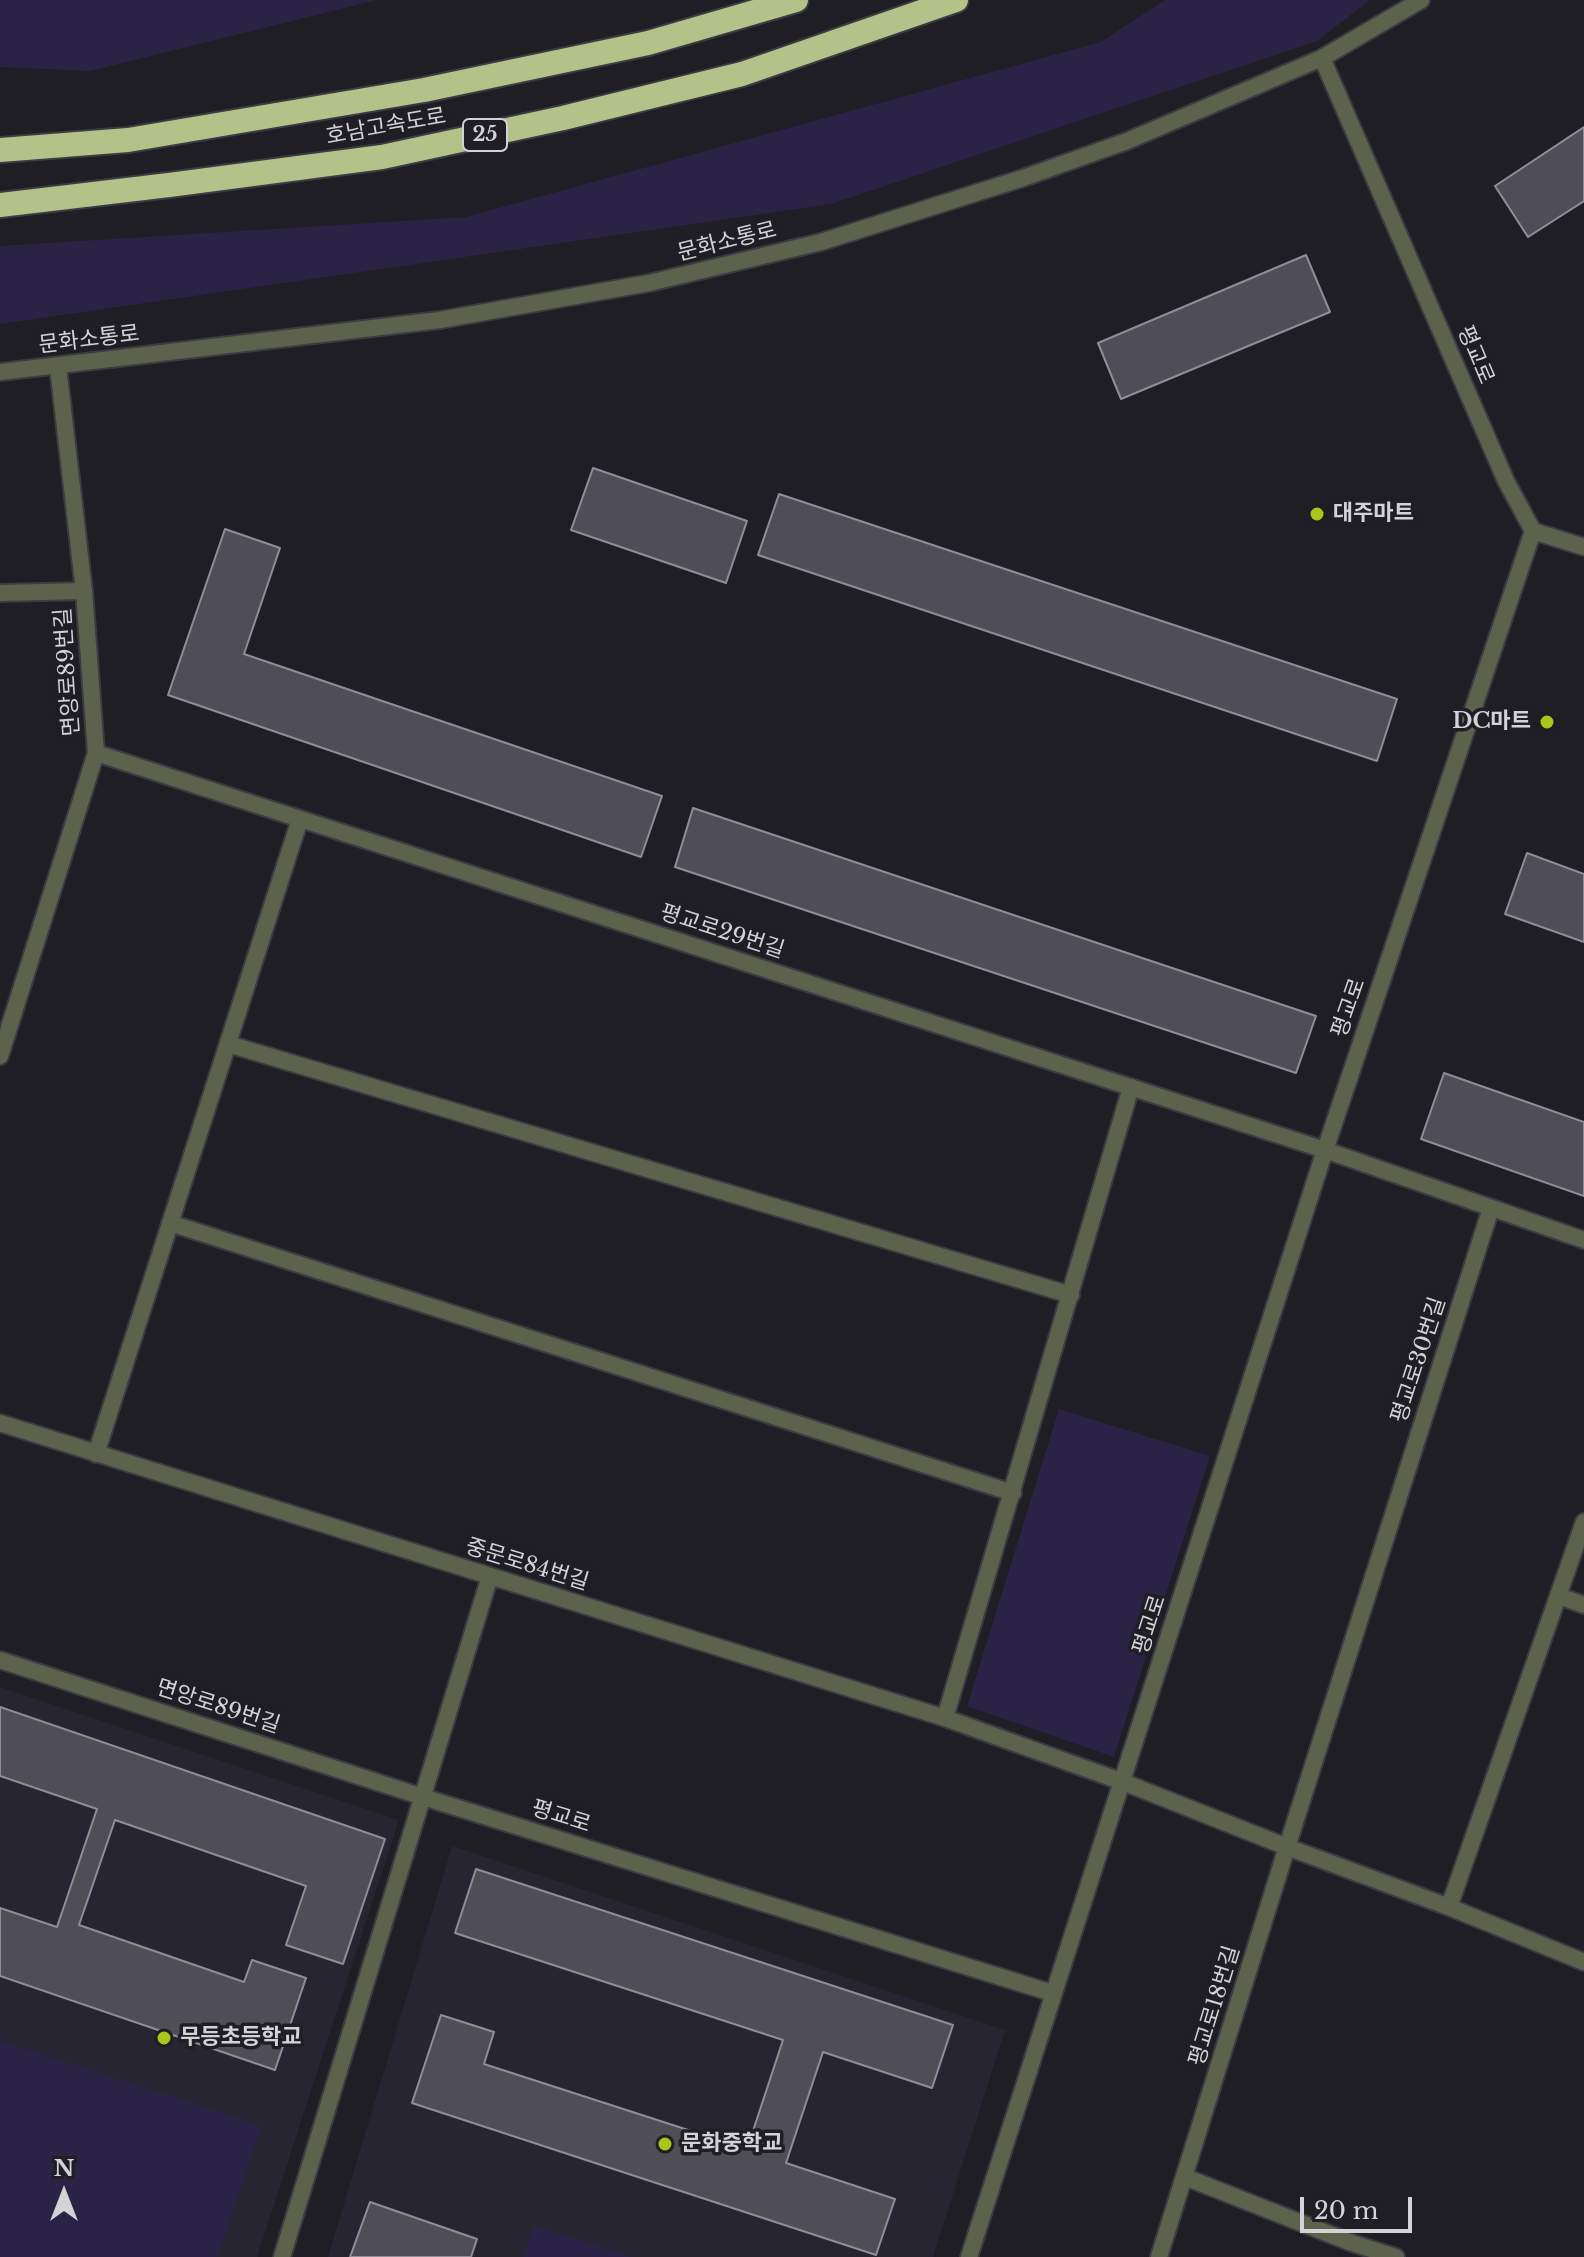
<!DOCTYPE html>
<meta charset="utf-8">
<style>
body{margin:0}
#map{position:relative;width:1584px;height:2257px;overflow:hidden;background:#1f1e25;font-family:"Libre Baskerville",serif}
canvas{display:block}
.north{position:absolute;left:24px;top:2153px;width:80px;height:80px;-webkit-text-stroke:6px #1f1e25;paint-order:stroke;rotate:0deg;font-size:22px;font-weight:700;line-height:32px;text-align:center;color:#d2d2d7}
.north::after{content:'';display:block;margin:auto;width:28px;height:36px;background:#d2d2d7;clip-path:polygon(50% 0,100% 100%,50% 72%,0 100%)}
.scale{position:absolute;left:1300px;top:2197px;width:112px;height:36px;box-sizing:border-box;border:4px solid #d2d2d7;border-top:0;padding-left:10px;font-size:24px;line-height:28px;white-space:nowrap;color:#d2d2d7;-webkit-text-stroke:6px #1f1e25;paint-order:stroke}
</style>
<div id="map">
<canvas width="1584" height="2257"></canvas>
<div class="north">N</div>
<div class="scale">20 m</div>
</div>
<script>
const context = document.querySelector('canvas').getContext('2d');
context.lineJoin = 'round';
function paint(path, color) { context.fillStyle = color; context.fill(path, 'evenodd'); }
const shape = rows => new Path2D(rows.map(r => 'M' + r).join(''));
function trace(path, color, width, dash) { context.strokeStyle = color; context.lineWidth = width; context.lineCap = dash ? 'butt' : 'round'; context.setLineDash(dash || []); context.stroke(path); }
function drawText(font, color, halo, rows, align = 'center') {
  context.font = font + ' "Libre Baskerville","Noto Sans KR",serif'; context.lineWidth = 7; context.setLineDash([]); context.textBaseline = 'middle'; context.strokeStyle = halo; context.fillStyle = color; for (const [text, x, y, turn = 0] of rows) {
    context.save(); context.translate(x, y); context.rotate((+turn || 0) * Math.PI / 180); context.textAlign = isNaN(turn) ? turn : align; if (halo) context.strokeText(text, 0, 0); context.fillText(text, 0, 0); context.restore();
  }
}
paint(shape([
 [0,1687,399,1820,257,2257,0,2257],
 [452,1846,1005,2030,933,2257,328,2257]
]), '#272532');
paint(shape([
 [0,0,377,0,90,71,0,67],
 [1165,0,1370,0,1317,41,831,204,0,324,0,246,466,217,1101,42],
 [1059,1409,1210,1456,1114,1757,967,1706],
 [0,2040,261,2126,217,2257,0,2257],
 [534,2226,633,2257,524,2257]
]), '#2a2346');
const building = shape([
 [1584,127,1584,201,1528,237,1495,186,1584,127],
 [1306,255,1330,312,1121,399,1098,343,1306,255],
 [593,468,747,521,726,583,571,530,593,468],
 [779,494,1397,699,1377,761,758,555,779,494],
 [225,529,280,548,244,654,662,796,641,857,168,695,225,529],
 [693,808,1316,1016,1296,1073,675,867,693,808],
 [1527,853,1584,874,1584,942,1505,914,1527,853],
 [1444,1073,1584,1122,1584,1196,1421,1139,1444,1073],
 [0,1707,385,1839,343,1964,286,1945,306,1886,115,1820,79,1925,244,1982,252,1960,306,1978,275,2070,0,1976,0,1908,57,1927,97,1809,0,1776,0,1707],
 [476,1869,953,2025,932,2088,823,2052,786,2163,895,2199,876,2255,412,2103,441,2015,494,2032,484,2064,747,2149,783,2040,455,1933,476,1869],
 [370,2202,477,2239,471,2257,350,2257,370,2202]
]);
paint(building, '#4f4e57');
trace(building, '#8f8e98', 2);
const service = shape([
 [1533,531,1584,547],
 [0,593,84,591],
 [228,1044,1071,1295],
 [0,1056,96,753,1325,1150,1584,1240],
 [170,1223,1013,1493],
 [0,1423,945,1718,1123,1782],
 [96,1454,300,819],
 [1559,1596,1584,1605],
 [0,1660,423,1797,1052,1993],
 [945,1718,1131,1087],
 [1449,1907,1584,1522],
 [1185,2177,1352,2243,1396,2257],
 [282,2257,490,1576],
 [1159,2257,1287,1847,1491,1208]
]);
const minor = shape([
 [58,367,84,591,96,753],
 [1123,1782,1287,1847,1449,1907,1584,1962],
 [969,2257,1325,1150,1533,531,1506,481,1322,58]
]);
const tertiary = shape([
 [0,372,440,320,649,283,821,242,1023,178,1127,141,1322,58,1421,0]
]);
const motorway = shape([
 [0,150,128,140,424,90,648,43,796,0],
 [0,205,169,185,382,157,563,118,742,74,956,0]
]);
trace(service, '#3c3b41', 20);
trace(minor, '#3c3b41', 20);
trace(tertiary, '#3c3b41', 20);
trace(motorway, '#3c3b41', 28);
trace(service, '#5c624c', 16);
trace(minor, '#5c624c', 16);
trace(tertiary, '#5c624c', 16);
trace(motorway, '#b3c289', 24);
for (const [x, y, r, color] of [
 [1317,514,8,"#a9c71a"],
 [1547,722,8,"#a9c71a"],
 [164,2038,8,"#a9c71a"],
 [665,2144,8,"#a9c71a"]
]) { const dot = new Path2D(); dot.arc(x, y, r, 0, 2 * Math.PI); context.fillStyle = color; context.fill(dot); trace(dot, '#1f1e25', 3); }
for (const [x, y, w] of [
 [485,135,44]
]) { const box = new Path2D(); box.roundRect(x - w / 2, y - 16, w, 32, 6); context.fillStyle = '#1f1e25'; context.fill(box); trace(box, '#d2d2d7', 2); }
drawText('bold 20px', '#d2d2d7', null, [
 ["25",485,135]
]);
drawText('22px', '#d2d2d7', '#1f1e25', [
 ["호남고속도로",386,127,-10],
 ["문화소통로",727,242,-14],
 ["문화소통로",89,340,-7],
 ["평교로",1475,355,67],
 ["면앙로89번길",68,672,-94],
 ["평교로29번길",722,932,18],
 ["평교로",1349,1008,-71],
 ["평교로30번길",1419,1360,-72],
 ["중문로84번길",527,1565,17],
 ["평교로",1150,1625,-72],
 ["면앙로89번길",218,1707,18],
 ["평교로",561,1817,17],
 ["평교로18번길",1215,2006,-73]
]);
drawText('bold 22px', '#d2d2d7', '#1f1e25', [
 ["대주마트",1333,514],
 ["DC마트",1531,722,"right"],
 ["무등초등학교",180,2038],
 ["문화중학교",681,2144]
], 'left');
</script>
